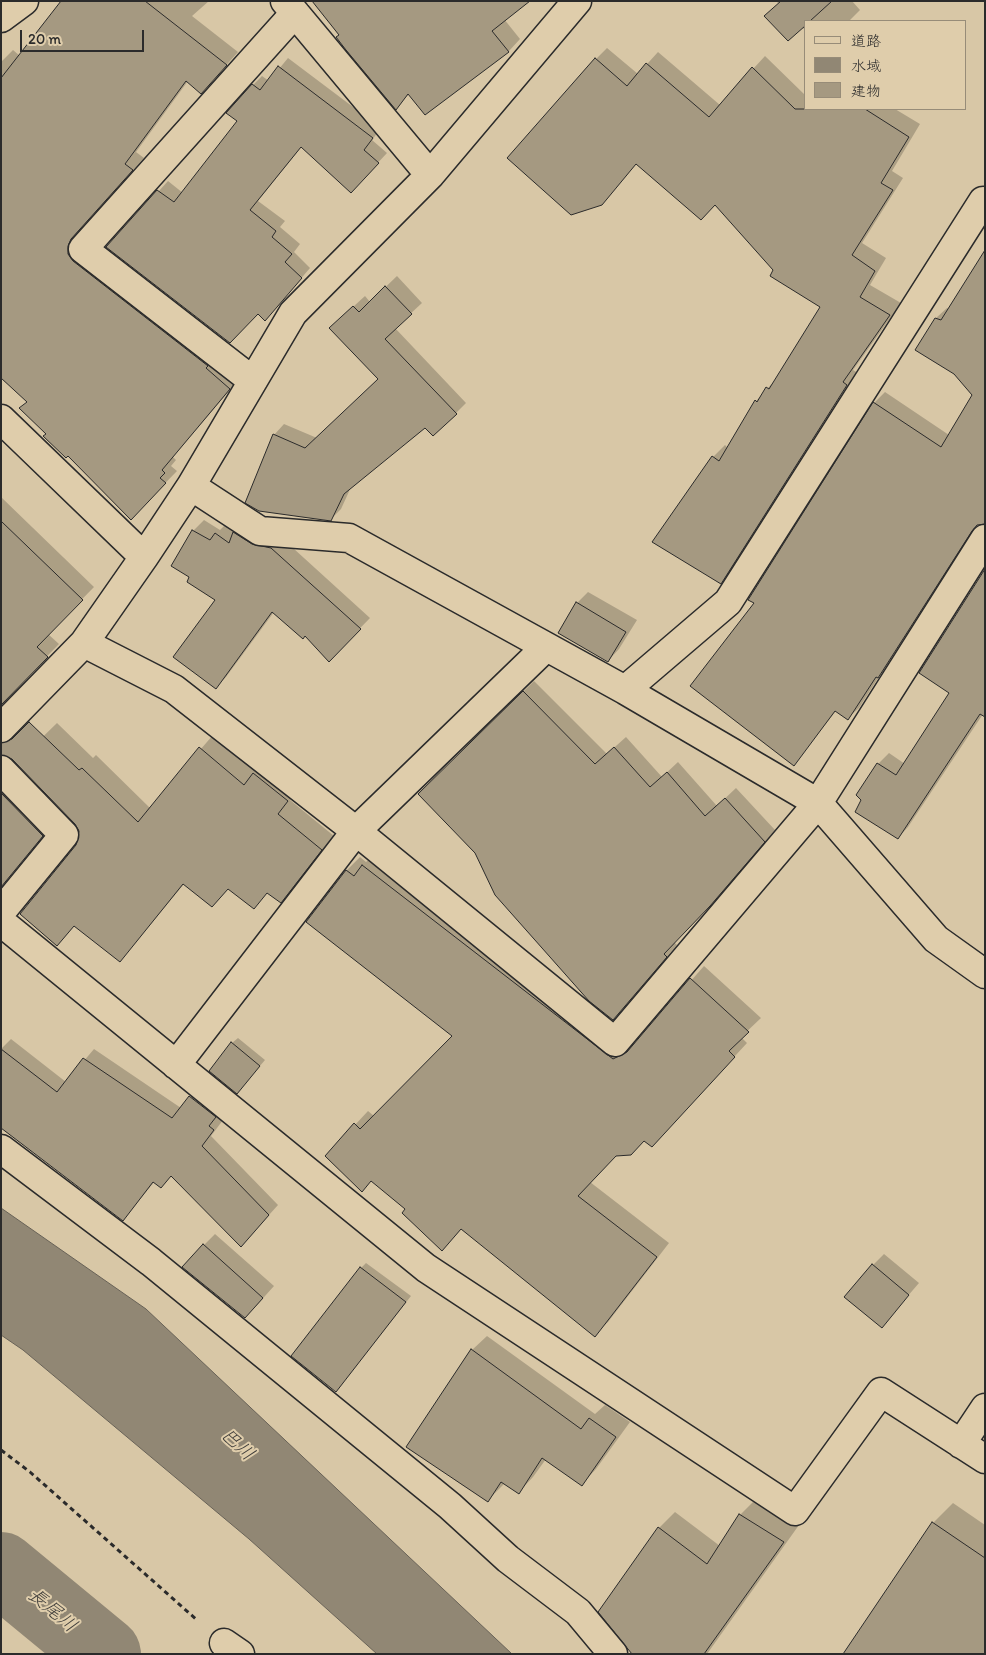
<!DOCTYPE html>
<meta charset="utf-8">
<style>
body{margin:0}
#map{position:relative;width:986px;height:1655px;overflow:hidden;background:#d8c7a6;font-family:Itim,"Klee One",sans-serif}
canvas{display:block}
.frame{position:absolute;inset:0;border:2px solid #2b2b2b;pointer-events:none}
.legend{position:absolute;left:804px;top:20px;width:162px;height:90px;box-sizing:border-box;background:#dfcdab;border:1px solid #978c78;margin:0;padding:6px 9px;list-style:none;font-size:15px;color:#2b2b2b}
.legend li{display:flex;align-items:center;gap:10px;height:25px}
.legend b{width:25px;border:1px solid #978c78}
.scale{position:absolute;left:20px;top:30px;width:124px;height:22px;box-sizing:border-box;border:2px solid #2b2b2b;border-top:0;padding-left:6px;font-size:15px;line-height:18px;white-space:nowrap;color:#2b2b2b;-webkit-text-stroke:4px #dfcdab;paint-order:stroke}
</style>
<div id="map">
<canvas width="986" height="1655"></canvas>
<div class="frame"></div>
<ul class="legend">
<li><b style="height:6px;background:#dfcdab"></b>道路</li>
<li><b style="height:14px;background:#918774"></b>水域</li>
<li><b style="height:14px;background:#a59981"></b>建物</li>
</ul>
<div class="scale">20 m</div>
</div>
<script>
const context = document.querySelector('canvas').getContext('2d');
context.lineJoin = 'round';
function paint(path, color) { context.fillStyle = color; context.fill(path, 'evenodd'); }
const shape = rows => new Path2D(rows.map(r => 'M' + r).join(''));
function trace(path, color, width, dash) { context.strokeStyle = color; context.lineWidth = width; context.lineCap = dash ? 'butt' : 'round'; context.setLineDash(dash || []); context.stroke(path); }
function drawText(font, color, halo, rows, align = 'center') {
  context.font = font + ' Itim,"Klee One",sans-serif'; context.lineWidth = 4; context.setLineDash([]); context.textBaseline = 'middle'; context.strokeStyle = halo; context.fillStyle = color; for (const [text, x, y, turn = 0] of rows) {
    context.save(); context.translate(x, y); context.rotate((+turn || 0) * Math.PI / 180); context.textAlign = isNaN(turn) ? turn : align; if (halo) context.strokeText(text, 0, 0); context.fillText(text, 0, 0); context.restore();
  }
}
const water = shape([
 [1,1208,146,1309,512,1654,377,1654,249,1539,23,1350,1,1335,1,1208]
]);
paint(water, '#918774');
trace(water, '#686257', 1);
paint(shape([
 [86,1,209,1,192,16,238,52,213,80,188,81,136,152,144,158,83,225,79,234,241,377,173,457,176,460,171,466,177,471,143,506,1,376,1,62,13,50,20,56],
 [776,1,852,1,860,10,849,21,805,21,805,30],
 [504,19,520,39,509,51,425,113,409,94,396,108,340,35],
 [607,48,638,74,658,52,720,105,765,56,805,95,805,109,895,109,920,124,892,171,903,178,862,243,886,258,870,285,901,303,853,370,858,373,733,570,721,582,713,457,725,445,728,448,756,401,778,377,822,307,775,270,716,204,637,163,602,204,596,59],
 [288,58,381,128,372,140,387,153,360,182,302,146,258,201,285,221,280,227,300,244,294,252,310,268,274,310,258,313,108,247,168,181,183,193,239,121,253,85,262,76,269,81],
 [985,253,979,524,889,666,880,675,859,708,848,718,836,711,794,764,756,603,874,403,885,392,949,435,973,395,936,318,947,308,949,309],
 [397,276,422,303,395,328,466,403,456,413,425,427,352,485,341,509,330,520,274,435,284,424,317,438,380,379,342,317,365,296,370,302],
 [1,497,94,587,48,634,59,644,18,686,1,694],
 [204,520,220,530,226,524,282,538,370,618,329,660,306,635,274,612,226,677,216,687,217,600,191,576,173,565,193,531],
 [588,592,637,620,619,649,608,661,577,603],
 [534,681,607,754,626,737,662,777,678,762,717,806,736,788,775,830,720,894,674,942,677,945,613,1019,477,852,420,794],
 [951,693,985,711,908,827,898,838,878,764,889,753,905,764],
 [57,723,93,758,96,755,150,808,213,735,256,772,268,761,301,787,290,800,334,836,294,888,281,901,268,892,253,907,229,888,212,906,184,884,120,961,75,925,57,945,77,846,81,838,76,823,17,762],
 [1,777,53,824,1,888],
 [376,853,627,1047,638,1041,704,966,761,1018,741,1037,747,1043,665,1132,616,1154,590,1182,669,1243,608,1322,594,1335,462,1228,455,1236,407,1209,372,1180,326,1156,368,1111,374,1116,454,1036,307,922,347,870,360,857,366,862],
 [238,1038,265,1060,242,1087,232,1043],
 [11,1039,66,1082,94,1049,181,1108,200,1087,223,1120,211,1136,278,1205,251,1235,172,1175,155,1181,123,1220,1,1126,1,1049],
 [215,1234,274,1286,256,1306,204,1245],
 [884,1254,919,1283,882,1326,873,1265],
 [366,1263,411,1296,336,1391,361,1268],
 [487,1336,595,1414,605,1405,630,1422,596,1469,582,1484,546,1459,533,1477,519,1492,505,1483,488,1500,472,1350],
 [756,1499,799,1525,707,1654,634,1654,659,1528,675,1512,720,1546,740,1515],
 [953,1503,985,1525,985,1654,933,1523]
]), '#0003');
trace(shape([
 [1,1569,104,1654]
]), '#918774', 74);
const building = shape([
 [61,1,145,1,227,65,201,94,186,81,125,164,133,170,71,239,68,246,68,254,73,261,208,366,206,368,230,389,162,470,165,473,160,478,166,483,131,520,68,456,66,458,43,436,46,434,19,408,27,402,1,378,1,78,61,1],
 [312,1,530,1,492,31,509,52,425,115,408,94,396,110,346,50,336,37,339,35,312,1],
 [781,1,832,1,810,21,805,21,805,26,788,41,764,16,781,1],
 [595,58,627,86,646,63,709,117,752,67,795,109,865,109,909,137,881,183,893,190,852,255,875,271,860,297,890,315,843,382,847,385,721,584,652,542,712,456,719,461,755,400,757,402,766,387,769,389,820,307,770,276,773,270,715,205,701,220,636,164,602,205,571,215,507,158,595,58],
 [278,66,373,138,364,150,379,163,351,193,301,147,250,210,276,231,272,237,292,254,285,262,302,278,265,321,258,314,230,343,106,247,157,190,174,202,237,121,226,113,252,84,260,90,278,66],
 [985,250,985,524,977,525,972,531,878,678,876,677,848,720,835,711,794,766,690,686,754,603,748,600,873,402,941,447,972,395,954,374,915,350,935,318,941,320,985,250],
 [385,286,412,314,385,339,457,414,433,436,425,428,344,494,331,521,259,511,245,503,273,434,305,448,378,379,329,328,353,306,359,312,385,286],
 [1,521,83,600,37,647,48,657,1,705,1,521],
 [192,530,210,540,215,533,229,543,233,532,252,544,271,548,361,629,329,662,305,636,303,639,272,612,216,689,173,657,215,600,187,582,189,577,171,566,192,530],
 [985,569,985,717,980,714,898,839,855,812,861,800,856,795,877,763,896,775,949,693,919,673,985,569],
 [576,602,626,632,608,662,558,633,576,602],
 [523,691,595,764,614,747,650,787,667,772,705,816,725,798,765,842,710,906,664,954,667,957,613,1020,589,1001,495,895,475,853,418,794,523,691],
 [29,722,79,770,82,768,138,822,199,747,244,785,253,773,288,801,278,814,322,850,281,903,267,893,254,909,228,889,212,907,183,884,120,962,74,926,57,946,20,914,76,845,79,831,75,824,12,759,1,755,1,743,12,739,29,722],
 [1,793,43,836,1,887,1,793],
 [362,865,613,1059,627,1052,690,978,749,1032,729,1051,735,1057,652,1147,644,1141,631,1155,616,1156,578,1196,657,1257,595,1337,461,1229,442,1251,402,1213,405,1209,371,1181,362,1192,325,1156,354,1123,360,1129,452,1036,306,922,346,870,354,876,362,865],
 [231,1042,260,1066,237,1094,209,1071,231,1042],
 [1,1049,57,1092,83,1058,172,1118,189,1096,216,1117,209,1126,214,1130,202,1146,269,1215,241,1247,171,1176,161,1188,153,1182,123,1221,1,1128,1,1049],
 [203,1244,263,1298,245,1318,182,1267,203,1244],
 [872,1264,909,1295,882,1328,844,1297,872,1264],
 [360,1267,406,1302,336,1392,291,1356,360,1267],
 [471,1349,581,1429,589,1418,616,1437,582,1486,542,1458,519,1494,501,1482,488,1502,406,1447,471,1349],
 [739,1514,784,1542,704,1654,632,1654,598,1612,658,1527,707,1564,739,1514],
 [932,1522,985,1558,985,1654,843,1654,932,1522]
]);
paint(building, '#a59981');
trace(building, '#2b2b2b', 1);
const street = shape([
 [285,1,430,175],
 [1,18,24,1],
 [253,381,83,249,295,13],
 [1,419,144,557],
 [191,486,260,531,349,538,625,690,818,803,936,939,985,974],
 [84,643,174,689,356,831,615,1042,818,803,985,539],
 [625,690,728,602,983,201,985,202],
 [1,728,84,643,144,557,191,486,293,313,430,175,577,1],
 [1,770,64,835,1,912],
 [1,922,426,1268,795,1511,881,1392,985,1459],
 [176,1065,356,831,546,647],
 [1,1149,151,1262,450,1506,508,1559,578,1612,613,1654],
 [961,1444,985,1408],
 [224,1643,240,1654]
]);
trace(street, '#2b2b2b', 31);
trace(shape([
 [1,1450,30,1472,197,1620]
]), '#2b2b2b', 3, [5, 4]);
trace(street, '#dfcdab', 28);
drawText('italic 19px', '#3f3d3a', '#dfcdab', [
 ["巴川",237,1445,43],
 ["長尾川",52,1611,40]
]);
</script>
